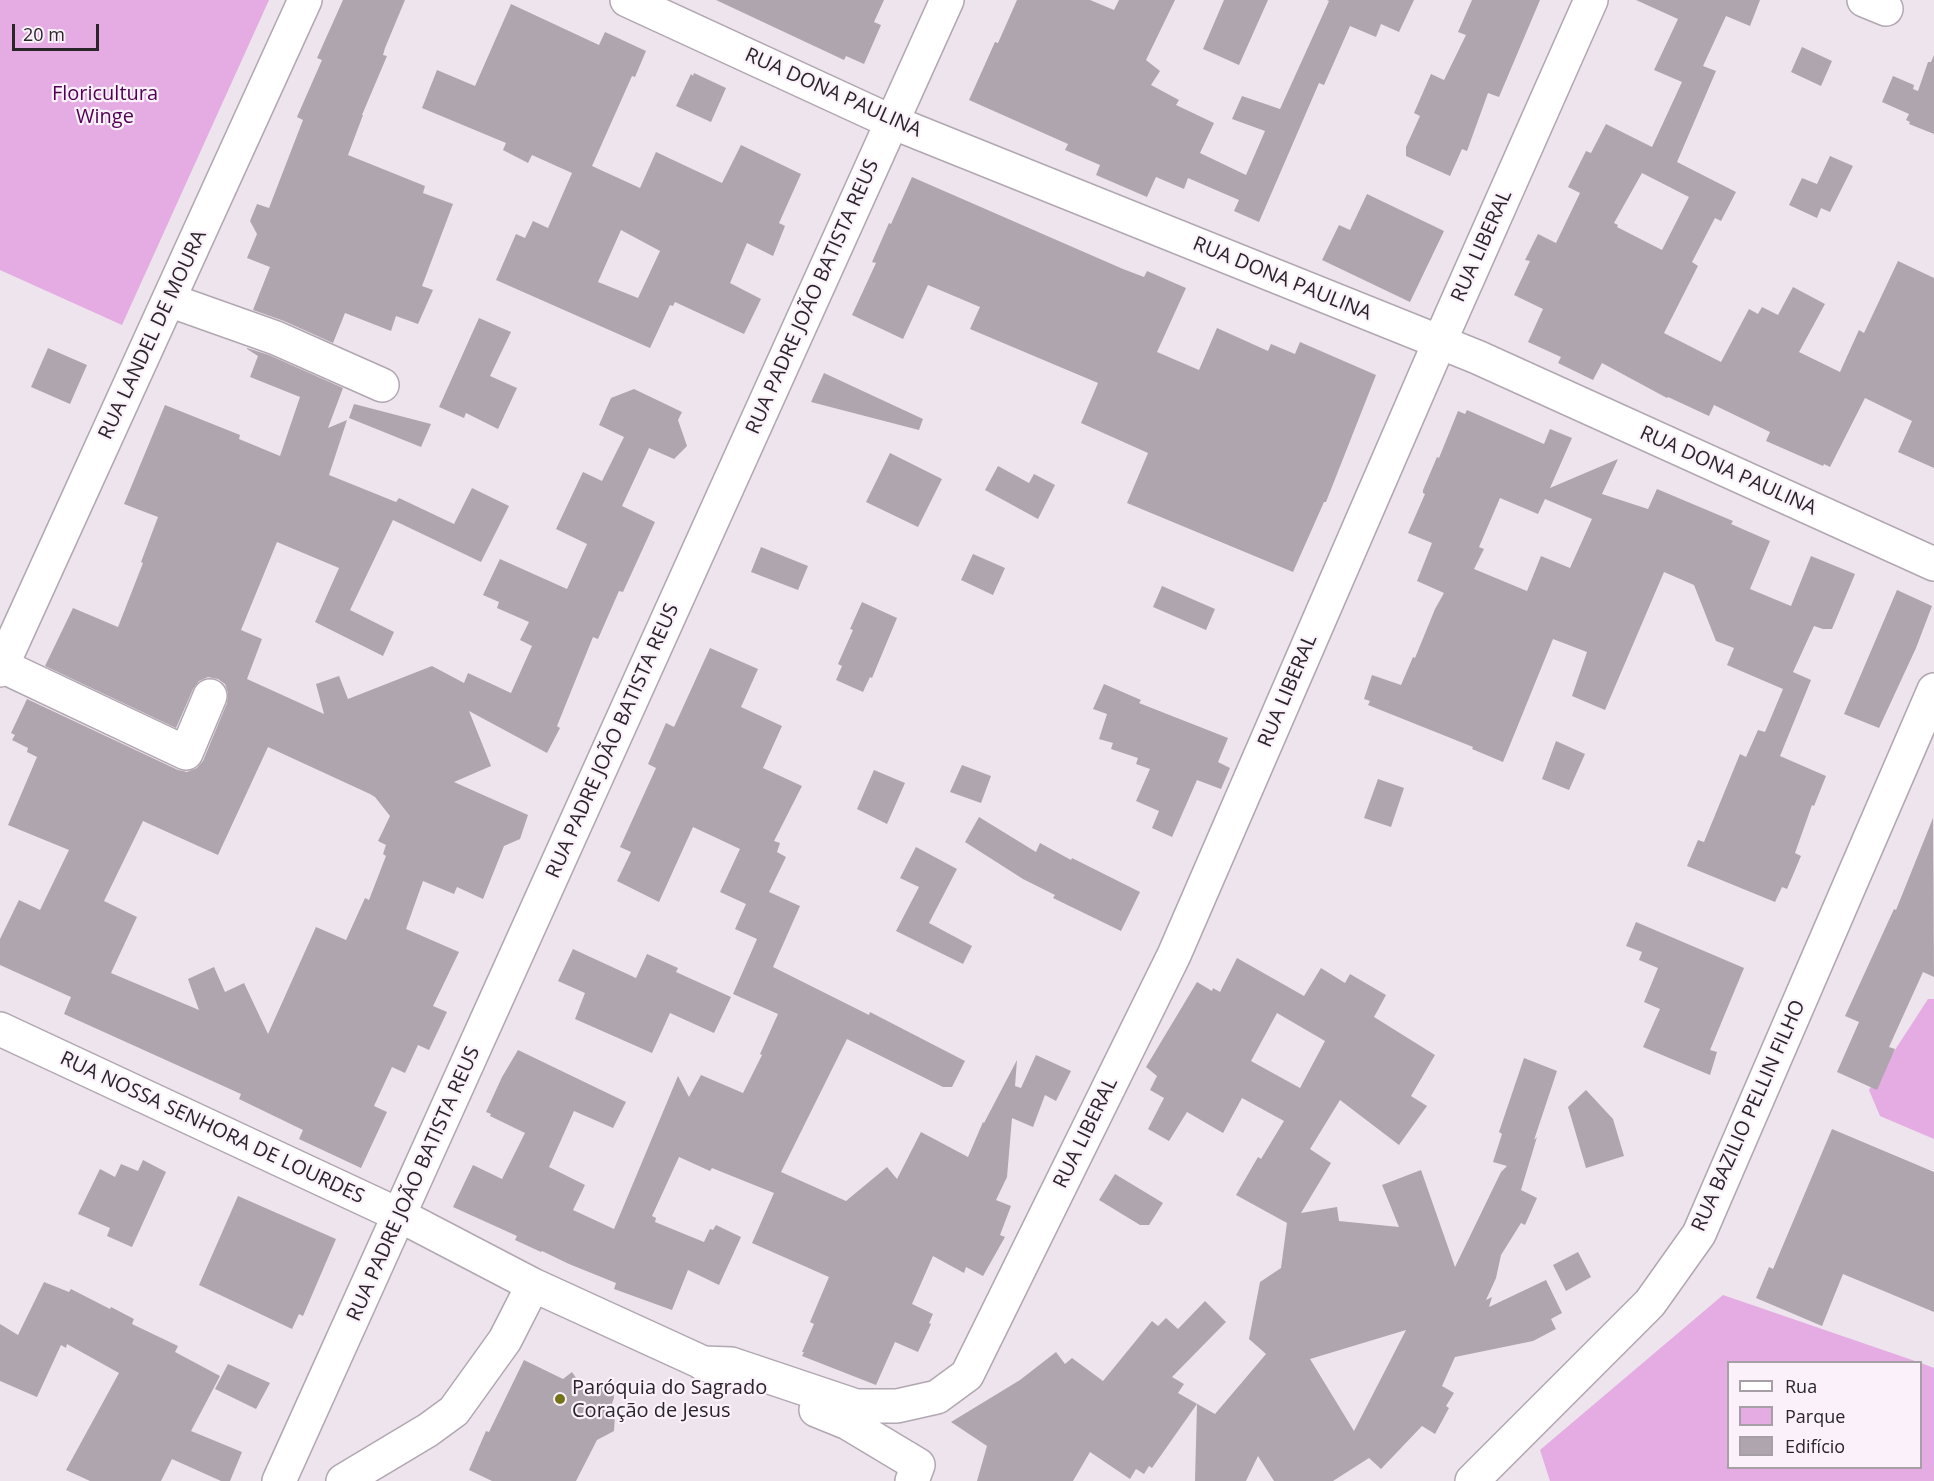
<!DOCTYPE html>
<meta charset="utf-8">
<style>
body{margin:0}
#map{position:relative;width:1934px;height:1481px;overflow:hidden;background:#eee4ed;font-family:"Open Sans",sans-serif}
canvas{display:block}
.legend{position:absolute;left:1727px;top:1361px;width:195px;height:108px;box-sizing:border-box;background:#fbf1fa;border:2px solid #a79fa6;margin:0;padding:8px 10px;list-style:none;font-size:18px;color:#292529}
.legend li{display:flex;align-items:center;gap:12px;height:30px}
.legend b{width:30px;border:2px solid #a79fa6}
.scale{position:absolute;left:12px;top:24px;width:87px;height:27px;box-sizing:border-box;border:3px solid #292529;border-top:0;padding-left:8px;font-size:18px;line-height:21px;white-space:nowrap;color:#292529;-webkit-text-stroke:4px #fbf1fa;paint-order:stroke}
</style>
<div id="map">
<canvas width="1934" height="1481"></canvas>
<ul class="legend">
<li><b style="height:8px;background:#fff"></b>Rua</li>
<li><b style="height:16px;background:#e4ace2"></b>Parque</li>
<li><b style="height:16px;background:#afa5ae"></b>Edifício</li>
</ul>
<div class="scale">20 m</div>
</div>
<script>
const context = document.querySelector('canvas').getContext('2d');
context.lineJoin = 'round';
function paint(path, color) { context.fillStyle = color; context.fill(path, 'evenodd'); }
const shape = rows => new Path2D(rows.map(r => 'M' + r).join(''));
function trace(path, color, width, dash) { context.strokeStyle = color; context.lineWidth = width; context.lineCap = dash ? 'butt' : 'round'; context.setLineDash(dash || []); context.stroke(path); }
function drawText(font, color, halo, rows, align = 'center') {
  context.font = font + ' "Open Sans",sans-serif'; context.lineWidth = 4.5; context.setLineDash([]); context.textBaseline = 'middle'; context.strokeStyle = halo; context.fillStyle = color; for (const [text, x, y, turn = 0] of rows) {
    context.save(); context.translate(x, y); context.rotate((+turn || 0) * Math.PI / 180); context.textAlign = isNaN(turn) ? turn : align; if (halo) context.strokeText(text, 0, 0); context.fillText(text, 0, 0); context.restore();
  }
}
paint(shape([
 [0,0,269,0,122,325,0,270],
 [1928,999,1934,999,1934,1139,1880,1116,1869,1090],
 [1723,1295,1918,1362,1728,1362,1728,1468,1920,1468,1921,1363,1934,1368,1934,1481,1550,1481,1540,1450]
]), '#e4ace2');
paint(shape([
 [343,0,405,0,385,48,383,55,387,56,362,115,363,115,348,155,425,186,423,193,453,204,422,286,433,290,418,324,396,316,391,331,345,313,333,343,284,321,253,310,270,267,247,258,257,234,250,221,257,204,269,208,303,120,297,117,322,60,317,58],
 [716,0,884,0,874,22,881,25,864,64,846,56,844,60],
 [1017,0,1090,0,1114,10,1119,0,1175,0,1146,60,1160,71,1151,85,1179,100,1176,105,1214,123,1200,153,1246,175,1265,131,1232,119,1242,96,1280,109,1329,1,1327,0,1414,0,1399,32,1381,24,1376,37,1350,26,1324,85,1319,83,1259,222,1234,211,1239,200,1188,178,1184,189,1156,177,1147,197,1096,175,1100,165,1065,150,1068,144,969,100,995,42,998,43],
 [1224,0,1268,0,1239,65,1203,49],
 [1472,0,1540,0,1499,97,1488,93,1467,151,1462,149,1450,176,1406,156,1406,147,1420,116,1414,113,1431,74,1444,80,1466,35,1458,32],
 [1636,0,1760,0,1750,26,1726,16,1703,66,1716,71,1677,162,1736,192,1721,221,1715,218,1692,262,1698,266,1664,333,1721,362,1749,309,1758,314,1762,307,1778,315,1793,287,1825,304,1799,352,1840,372,1859,330,1864,333,1898,261,1934,278,1934,468,1898,452,1912,421,1865,398,1830,467,1824,464,1823,466,1766,441,1770,432,1714,405,1709,416,1668,397,1667,398,1602,363,1593,380,1558,363,1561,357,1528,342,1543,309,1514,295,1530,261,1525,260,1538,234,1556,243,1580,193,1568,187,1586,151,1591,153,1606,124,1652,147,1682,82,1654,70,1678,19],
 [1642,173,1689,197,1662,250,1617,227,1618,225,1614,223],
 [511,4,599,45,605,32,646,51,635,77,632,76,592,166,640,188,656,152,722,183,741,145,801,174,779,223,785,226,773,256,747,243,730,283,761,299,744,334,675,302,673,306,670,305,650,348,496,280,516,234,525,238,533,221,548,228,572,173,532,155,528,163,503,150,506,143,422,108,437,70,475,86],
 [621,230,660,251,638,298,598,282],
 [1802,47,1832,61,1821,86,1791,72],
 [1934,55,1934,134,1909,124,1910,122,1906,120,1909,114,1882,102,1893,76,1914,85,1913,89,1918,91,1928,62,1931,62],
 [694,73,726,88,711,122,676,106,691,74,693,76],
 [1830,156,1853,166,1830,212,1821,208,1817,218,1789,205,1802,178,1817,184],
 [912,177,1123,269,1144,277,1147,271,1186,288,1157,352,1199,370,1217,328,1268,351,1271,344,1295,354,1300,342,1376,375,1326,502,1324,502,1293,572,1127,503,1148,453,1081,423,1098,383,970,329,980,307,928,285,903,339,852,315,876,263,872,262,889,223,891,224],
 [1367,194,1444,231,1410,302,1322,260,1339,225,1350,230],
 [479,318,511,332,490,376,517,388,498,429,466,413,464,418,439,407],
 [48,348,87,365,70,404,31,387],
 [247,348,269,355,343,388,328,428,347,420,329,475,396,502,399,498,454,524,472,488,509,506,481,562,393,520,350,610,394,632,383,656,315,622,339,568,277,542,241,630,262,639,247,679,324,714,316,684,339,676,348,699,432,666,464,683,468,673,511,693,532,646,520,640,529,622,497,608,499,602,483,595,500,559,567,589,587,544,556,529,583,472,602,481,624,437,599,425,611,398,634,389,682,412,678,420,687,446,674,459,649,448,622,506,655,522,623,592,619,591,598,639,593,637,557,726,560,728,547,753,469,711,491,766,454,782,528,815,520,839,504,846,483,899,457,887,454,894,423,881,406,929,459,952,433,1006,447,1012,429,1050,418,1045,405,1073,392,1067,374,1106,387,1112,361,1168,299,1139,303,1130,239,1099,241,1094,64,1014,71,997,0,965,0,939,19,900,40,910,69,850,8,825,37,757,27,752,28,748,12,740,15,735,11,733,27,699,178,770,187,772,197,768,203,761,227,703,228,693,225,684,218,679,208,677,199,681,193,689,176,728,45,666,73,608,118,627,143,563,141,562,158,517,124,504,165,405,240,435,239,439,280,456,300,397,250,377,258,356,247,349],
 [268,747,370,794,375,797,390,816,378,841,386,845,383,854,386,856,369,900,365,898,346,940,316,927,268,1034,244,983,225,992,214,967,188,979,199,1010,111,973,137,917,104,901,143,821,218,855],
 [824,373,923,419,919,430,811,402],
 [354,404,431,424,421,447,349,418],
 [1467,410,1544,444,1550,429,1572,438,1550,488,1618,459,1602,494,1648,509,1657,489,1733,521,1731,524,1770,541,1750,589,1791,606,1811,556,1855,574,1832,629,1823,629,1814,626,1793,672,1811,680,1780,756,1826,776,1814,806,1812,805,1795,853,1801,856,1787,889,1782,887,1775,902,1687,866,1698,840,1704,842,1740,754,1746,757,1758,730,1765,732,1783,689,1727,665,1734,648,1716,641,1694,585,1664,572,1605,710,1572,696,1587,652,1553,639,1503,762,1472,749,1473,747,1368,705,1370,701,1364,699,1372,675,1401,685,1413,657,1415,658,1435,609,1444,593,1417,581,1432,543,1408,533,1425,494,1423,493,1423,490,1437,457,1439,458,1458,411,1465,414],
 [1500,498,1538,514,1545,499,1592,519,1570,568,1541,556,1527,591,1474,569,1484,549,1479,547],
 [890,453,942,479,918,527,866,502],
 [998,466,1029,483,1034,474,1055,485,1038,519,985,490],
 [761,547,808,566,798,590,751,572],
 [973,554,1005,568,993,595,961,580],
 [1162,586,1215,609,1206,630,1153,607],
 [1897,590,1932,606,1916,648,1879,728,1844,714],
 [862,602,897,618,872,678,870,677,863,692,836,680,842,666,838,664,853,630,850,629],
 [710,648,758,669,741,707,782,726,763,768,802,786,774,841,780,843,777,852,786,857,769,892,800,906,773,967,869,1015,870,1012,965,1061,952,1087,943,1087,847,1039,781,1172,846,1201,887,1167,897,1179,921,1132,968,1157,983,1122,984,1123,1017,1060,1015,1086,1021,1088,1036,1055,1071,1071,1056,1101,1045,1095,1033,1127,1012,1118,1007,1177,996,1200,1011,1206,1000,1235,1005,1237,983,1276,966,1267,964,1273,933,1256,912,1304,933,1314,929,1323,931,1324,918,1352,895,1342,876,1385,802,1356,804,1352,802,1352,814,1324,810,1322,829,1277,752,1243,774,1193,712,1168,710,1171,679,1157,652,1216,656,1218,655,1222,704,1242,710,1229,713,1230,716,1225,741,1237,719,1285,688,1270,672,1310,614,1289,616,1283,569,1264,542,1251,541,1252,515,1240,517,1236,453,1207,473,1165,502,1179,525,1133,490,1116,491,1114,486,1112,502,1077,518,1050,626,1102,613,1128,574,1111,549,1167,585,1185,573,1210,614,1229,678,1076,689,1097,701,1075,743,1093,762,1055,760,1054,778,1014,733,994,757,939,735,929,746,904,720,892,740,849,693,827,659,902,617,881,631,852,620,847,656,768,648,764,666,723,674,727],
 [1104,684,1141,700,1139,703,1228,738,1218,762,1230,768,1221,789,1197,780,1172,837,1152,828,1159,811,1136,801,1150,769,1136,764,1138,758,1111,749,1113,743,1099,739,1107,714,1093,709],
 [1556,741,1585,754,1569,790,1542,779],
 [962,765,991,776,981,803,950,792],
 [874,770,905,783,887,824,857,809],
 [1378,779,1404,788,1391,827,1364,818],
 [979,817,1036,852,1040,843,1071,860,1072,858,1140,892,1121,931,1053,898,1055,895,1023,879,965,842],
 [1933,818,1934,977,1923,972,1889,1047,1895,1049,1877,1090,1837,1072,1859,1022,1845,1016,1894,909,1896,910],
 [916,847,957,869,929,923,972,946,963,964,896,931,919,887,900,878],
 [1636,922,1744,968,1710,1050,1717,1052,1710,1075,1643,1047,1660,1009,1644,1002,1658,968,1639,960,1642,952,1626,946],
 [573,949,636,978,647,954,678,968,676,972,731,997,714,1033,670,1013,652,1053,575,1019,585,993,558,981],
 [1237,958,1304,996,1321,968,1345,983,1350,974,1386,995,1374,1017,1435,1055,1411,1096,1427,1106,1399,1145,1340,1100,1310,1149,1331,1163,1301,1213,1337,1207,1339,1221,1399,1227,1382,1185,1421,1170,1455,1267,1501,1172,1507,1166,1493,1162,1502,1134,1499,1132,1524,1058,1557,1071,1534,1140,1537,1137,1521,1190,1537,1198,1525,1225,1521,1223,1501,1255,1496,1278,1486,1300,1492,1297,1489,1307,1546,1280,1562,1313,1551,1319,1556,1329,1533,1341,1455,1357,1442,1386,1454,1393,1446,1406,1449,1408,1435,1434,1422,1426,1381,1469,1369,1458,1333,1481,1274,1481,1258,1456,1246,1481,1195,1481,1197,1404,1152,1468,1149,1466,1144,1474,1136,1469,1130,1479,1090,1452,1073,1481,977,1481,987,1446,951,1422,1020,1380,1056,1352,1065,1364,1072,1358,1103,1381,1152,1321,1158,1326,1166,1318,1178,1329,1205,1301,1226,1322,1172,1377,1184,1384,1178,1393,1215,1414,1266,1354,1249,1339,1260,1282,1281,1268,1287,1223,1236,1195,1258,1157,1261,1159,1284,1121,1242,1098,1223,1133,1187,1112,1169,1141,1148,1129,1164,1098,1150,1090,1157,1076,1146,1067,1197,982,1212,991,1213,988,1220,992],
 [1277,1013,1325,1041,1300,1088,1251,1061],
 [1406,1330,1354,1431,1310,1359],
 [1586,1090,1613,1119,1624,1156,1586,1168,1568,1107],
 [1832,1129,1934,1172,1934,1312,1843,1274,1822,1326,1756,1298,1769,1267,1773,1269],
 [143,1160,166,1172,132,1247,107,1236,110,1228,78,1214,100,1169,115,1177,121,1164,138,1171],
 [1115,1174,1163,1203,1149,1225,1140,1225,1099,1200],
 [238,1196,336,1239,303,1316,299,1314,292,1329,199,1285],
 [1578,1252,1591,1277,1566,1291,1553,1265],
 [44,1282,69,1292,71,1289,110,1309,111,1307,134,1319,132,1324,178,1346,175,1352,220,1376,191,1431,242,1452,230,1481,221,1481,172,1459,161,1481,90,1481,66,1470,119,1373,67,1344,66,1348,61,1345,37,1397,0,1381,0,1324,18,1335],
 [524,1360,563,1379,572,1372,587,1394,612,1377,614,1398,612,1403,615,1415,614,1431,597,1440,576,1481,492,1481,469,1470,486,1431,489,1432],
 [228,1364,270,1383,256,1409,215,1389]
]), '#afa5ae');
const minor = shape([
 [627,0,892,122,1477,357,1934,564],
 [1864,0,1886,9],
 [169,300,276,338,382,385],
 [2,666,186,753,210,696],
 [0,670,305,0],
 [0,1029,399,1215,533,1285,721,1371],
 [702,1363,731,1364,856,1406,897,1406,937,1397,967,1375,1174,955,1440,341,1591,0],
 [816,1410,848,1423,918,1465,912,1481],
 [279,1481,947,0],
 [343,1481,428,1430,454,1411,505,1340,533,1285],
 [1472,1481,1650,1303,1699,1234,1934,690]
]);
trace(minor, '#b1a7b0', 36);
trace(minor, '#fff', 33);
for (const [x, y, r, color] of [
 [560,1399,6,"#737318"]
]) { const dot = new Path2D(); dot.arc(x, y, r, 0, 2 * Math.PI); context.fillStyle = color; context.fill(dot); trace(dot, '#fbf1fa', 2); }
drawText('20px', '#292529', '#fbf1fa', [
 ["RUA DONA PAULINA",833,93,24],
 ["RUA LIBERAL",1482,246,-66],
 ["RUA DONA PAULINA",1282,279,22],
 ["RUA PADRE JOÃO BATISTA REUS",813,297,-66],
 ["RUA LANDEL DE MOURA",153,335,-65],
 ["RUA DONA PAULINA",1728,471,24],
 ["RUA LIBERAL",1288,691,-67],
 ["RUA PADRE JOÃO BATISTA REUS",613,741,-66],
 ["RUA BAZILIO PELLIN FILHO",1749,1116,-66],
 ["RUA NOSSA SENHORA DE LOURDES",212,1128,25],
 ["RUA LIBERAL",1086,1133,-64],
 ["RUA PADRE JOÃO BATISTA REUS",414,1184,-66]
]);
drawText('20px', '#510053', '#fbf1fa', [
 ["Floricultura",105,94],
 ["Winge",105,117]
]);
drawText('20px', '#292529', '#fbf1fa', [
 ["Paróquia do Sagrado",572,1388],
 ["Coração de Jesus",572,1411]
], 'left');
</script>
